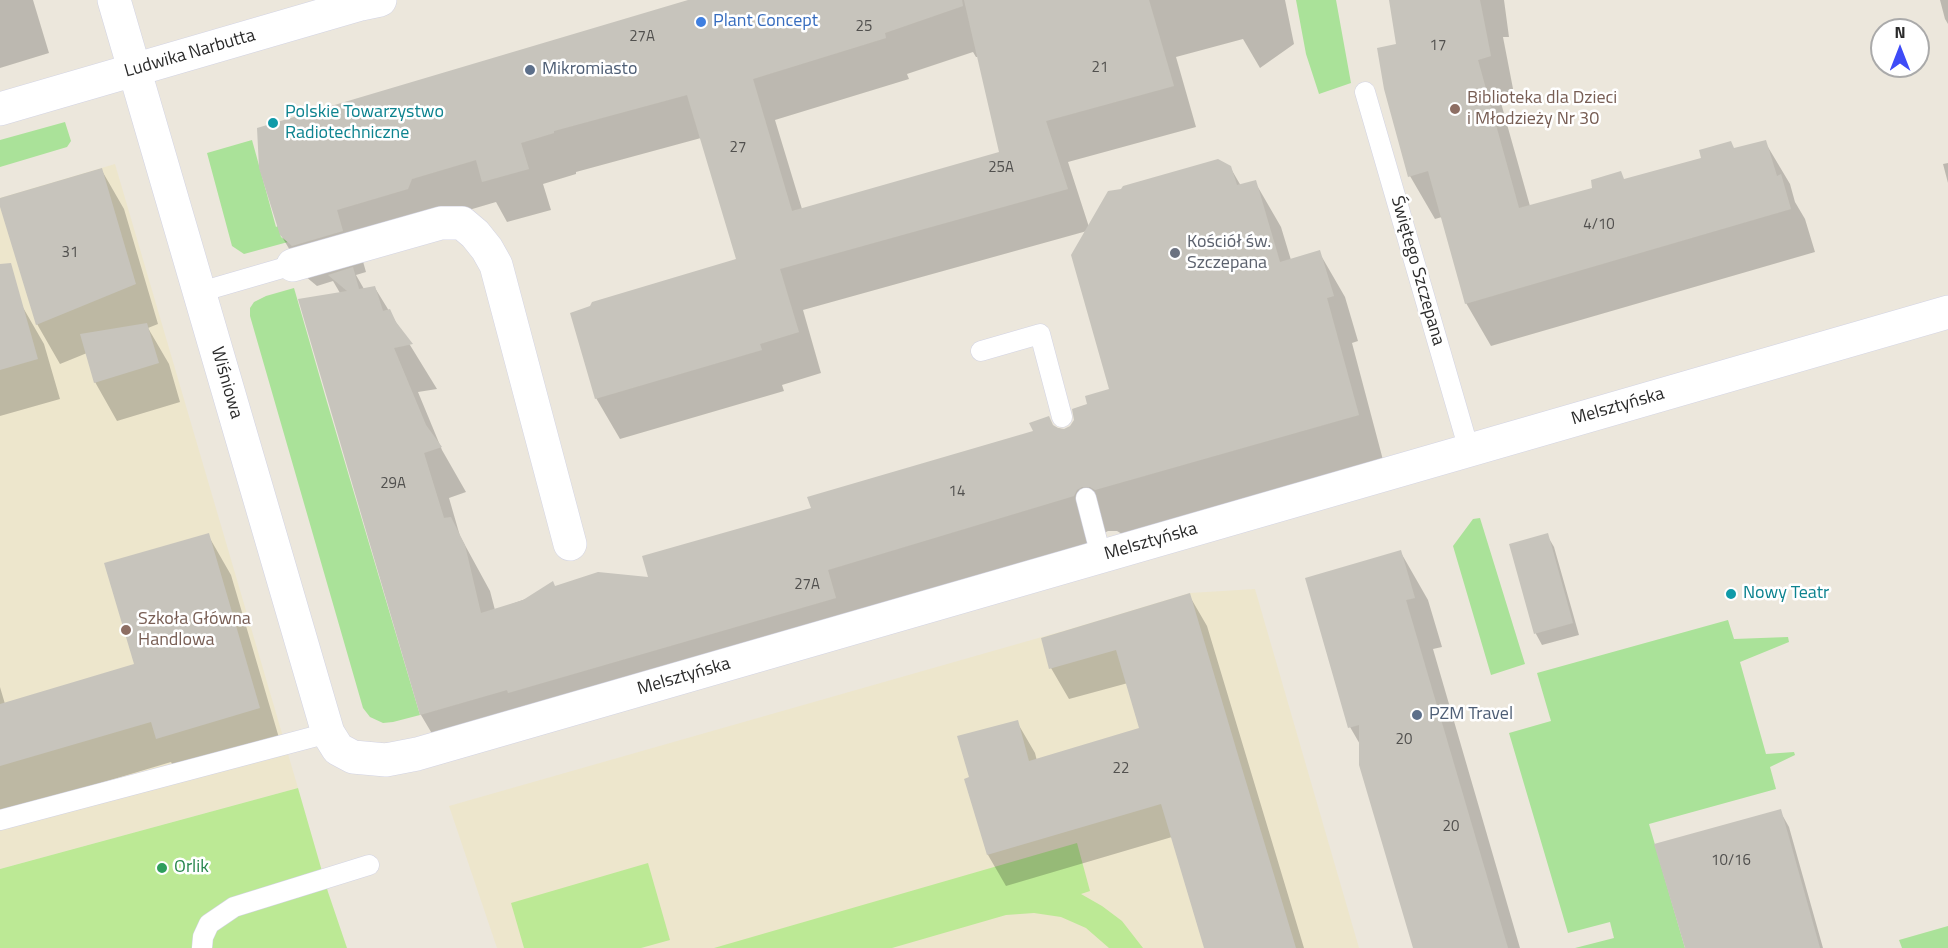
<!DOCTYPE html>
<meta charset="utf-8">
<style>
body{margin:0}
#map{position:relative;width:1948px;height:948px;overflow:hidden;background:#ece7dc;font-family:"Titillium Web",sans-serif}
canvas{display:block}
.north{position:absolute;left:1870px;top:18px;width:60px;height:60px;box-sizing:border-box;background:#fff;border:2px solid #aaa;border-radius:50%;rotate:0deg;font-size:16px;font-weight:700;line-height:24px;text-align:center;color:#2a2a2a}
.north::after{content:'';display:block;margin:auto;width:21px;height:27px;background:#3e4bf7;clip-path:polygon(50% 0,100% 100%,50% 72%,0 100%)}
</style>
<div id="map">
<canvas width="1948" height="948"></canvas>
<div class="north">N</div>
</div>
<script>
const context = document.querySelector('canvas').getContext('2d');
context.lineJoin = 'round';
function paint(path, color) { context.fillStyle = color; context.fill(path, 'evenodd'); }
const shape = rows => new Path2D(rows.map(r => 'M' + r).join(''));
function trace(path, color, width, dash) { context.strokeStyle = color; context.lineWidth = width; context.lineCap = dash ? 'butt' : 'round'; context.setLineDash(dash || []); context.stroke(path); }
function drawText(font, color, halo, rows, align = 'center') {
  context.font = font + ' "Titillium Web",sans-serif'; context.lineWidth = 5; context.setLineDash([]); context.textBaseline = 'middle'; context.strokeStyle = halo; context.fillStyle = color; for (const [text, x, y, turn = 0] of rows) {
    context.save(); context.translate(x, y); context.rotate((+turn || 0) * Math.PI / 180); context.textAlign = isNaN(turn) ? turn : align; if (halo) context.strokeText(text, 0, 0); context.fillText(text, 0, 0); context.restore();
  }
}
paint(shape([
 [115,164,298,788,0,869,0,198],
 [1255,589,1359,948,497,948,449,806,1070,629,1190,593]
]), '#ede6cc');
paint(shape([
 [1296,0,1336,0,1351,83,1319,94,1306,54],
 [65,122,71,141,67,147,0,167,0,140],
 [252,140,276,227,278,226,281,237,288,242,244,254,232,246,207,153],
 [294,288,327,402,420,715,393,722,383,723,370,717,363,708,250,316,250,308,254,302,266,296],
 [1480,518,1525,664,1491,675,1453,546,1473,519],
 [1728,620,1734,639,1788,637,1789,642,1740,662,1766,754,1794,752,1795,755,1770,767,1776,789,1649,824,1685,948,1575,948,1614,938,1610,922,1568,933,1509,733,1551,721,1537,673],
 [1948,926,1948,948,1902,948,1899,940]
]), '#aae299');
paint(shape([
 [298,788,328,892,347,948,0,948,0,869],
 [1077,843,1090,891,1081,894,1102,906,1122,921,1143,948,1109,948,1086,928,1061,917,1034,913,1006,915,892,948,714,948],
 [648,863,670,940,641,948,524,948,511,903]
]), '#bce995');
paint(shape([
 [0,0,33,0,49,53,0,68],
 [696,0,1285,0,1294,44,1260,68,1243,39,1176,57,1196,127,1068,162,1089,227,1230,167,1241,186,1255,182,1281,227,1291,260,1319,252,1345,297,1358,341,1352,343,1383,460,1122,534,1117,531,1108,531,1102,534,1100,541,447,759,421,715,300,300,340,293,333,281,317,286,305,276,281,235],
 [973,52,976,57,978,57,1001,153,802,209,775,120,909,79,907,74],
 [701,138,738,260,596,398,620,439,784,391,782,385,821,373,803,310,1087,231,1111,390,1089,405,1071,427,1065,430,1054,427,813,509,650,579,556,588,495,610,490,591,460,536,449,498,466,492,442,450,418,392,437,389,375,288,364,289,356,275,366,272,360,251,435,220,496,202,507,222,551,210,543,184,576,174,576,172],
 [1391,0,1504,0,1509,37,1503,37,1515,99,1501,103,1530,206,1765,142,1790,184,1795,202,1805,219,1815,252,1491,346,1466,303,1442,217,1435,219,1410,176,1398,45],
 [1940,0,1948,0,1948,24,1945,19],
 [1948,163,1948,183,1943,164],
 [101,169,124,209,158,324,148,328,169,364,180,402,117,421,95,382,87,353,60,364,37,324,0,202,0,199],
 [21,304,44,344,60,399,0,416,0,310],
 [208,535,231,575,282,748,180,778,171,762,0,813,0,687,5,704,136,665],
 [1547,535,1554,547,1579,635,1542,645,1536,634,1511,545],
 [1400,551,1428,600,1442,647,1433,649,1520,948,1415,948,1361,746,1350,727],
 [1189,595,1207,626,1304,948,1206,948,1172,837,1006,886,988,855,966,780,971,778,1017,722,1035,753,1037,761,1141,729,1128,683,1069,699,1051,668],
 [1780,811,1789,827,1823,948,1686,948]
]), '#0003');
paint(shape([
 [688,0,962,0,963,6,885,33,886,38,753,79,792,211,999,152,964,0,1149,0,1174,86,1046,121,1068,189,780,269,799,332,760,344,762,350,595,399,570,313,590,306,592,302,736,259,687,95,554,131,554,133,521,143,529,169,482,182,476,160,412,179,408,189,337,210,343,231,292,246,280,235,259,168,257,128],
 [1389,0,1480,0,1491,56,1478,60,1519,208,1592,188,1591,180,1621,171,1624,179,1701,158,1699,150,1731,141,1734,148,1766,140,1777,176,1781,174,1791,209,1465,304,1428,171,1408,177,1384,89,1377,48,1396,44],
 [1218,159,1231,166,1237,185,1256,180,1280,262,1320,250,1334,296,1327,298,1359,415,1095,490,1090,487,1082,487,1077,490,1074,496,828,570,836,598,508,693,507,690,420,715,298,299,347,291,328,275,353,267,359,289,375,286,383,311,390,309,396,322,413,344,394,348,426,425,442,447,424,453,444,518,451,517,465,545,481,613,523,600,553,581,555,586,598,572,648,577,642,556,811,508,807,497,1033,431,1029,423,1049,416,1053,425,1058,428,1064,429,1070,426,1074,420,1072,409,1087,404,1085,396,1109,389,1071,255,1108,191,1121,189,1123,186],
 [102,168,136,284,36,325,0,207,0,198],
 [11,263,38,359,0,370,0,264],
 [147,323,159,363,94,383,80,334],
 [209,533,260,708,156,739,151,722,0,766,0,704,134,664,104,563],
 [1548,533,1573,623,1534,634,1509,544],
 [1401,550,1415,598,1406,600,1508,948,1413,948,1359,765,1359,725,1348,728,1305,578],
 [1190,593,1238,755,1296,948,1204,948,1161,804,987,855,964,779,969,777,957,736,1018,720,1029,761,1139,728,1116,650,1049,669,1041,638],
 [1781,809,1820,948,1685,948,1654,844]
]), '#c7c4bc');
const service = shape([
 [1365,92,1469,450],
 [200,292,293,265],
 [981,351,1040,334,1062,417],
 [1086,498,1101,556],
 [0,820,328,733],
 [202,948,203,937,209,924,234,907,369,865]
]);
const minor = shape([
 [114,0,328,733,338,749,353,757,386,760,417,754,1948,312],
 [0,109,361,4,380,0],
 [293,265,441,223,462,223,475,234,487,249,496,265,570,544]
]);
trace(service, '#d2d3e3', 21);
trace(minor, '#d2d3e3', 34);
trace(service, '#fff', 20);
trace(minor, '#fff', 33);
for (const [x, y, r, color] of [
 [701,22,6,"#3f7fe0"],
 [530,70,6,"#5c6f8a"],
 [1455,109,6,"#8d6e63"],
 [273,123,6,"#0f9aa8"],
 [1175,253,6,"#6b7280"],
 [1731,594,6,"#0f9aa8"],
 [126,630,6,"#8d6e63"],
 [1417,715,6,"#5c6f8a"],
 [162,868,6,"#2e9e5b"]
]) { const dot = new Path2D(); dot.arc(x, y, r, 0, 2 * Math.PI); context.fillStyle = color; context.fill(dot); trace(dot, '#fff', 2); }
drawText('15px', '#51504e', null, [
 ["25",864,27],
 ["27A",642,37],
 ["17",1438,46],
 ["21",1100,68],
 ["27",738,148],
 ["25A",1001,168],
 ["4/10",1599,225],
 ["31",70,253],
 ["29A",393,484],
 ["14",957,492],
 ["27A",807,585],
 ["20",1404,740],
 ["22",1121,769],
 ["20",1451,827],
 ["10/16",1731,861]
]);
drawText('18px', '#366cbe', '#fff', [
 ["Plant Concept",713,22]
], 'left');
drawText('18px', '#2a2a2a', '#fff', [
 ["Ludwika Narbutta",190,54,-16],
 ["Świętego Szczepana",1417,271,74],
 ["Wiśniowa",226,383,74],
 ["Melsztyńska",1618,407,-16],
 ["Melsztyńska",1151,542,-16],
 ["Melsztyńska",684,677,-16]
]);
drawText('18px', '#4e5e75', '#fff', [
 ["Mikromiasto",542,70],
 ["PZM Travel",1429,715]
], 'left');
drawText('18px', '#785e54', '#fff', [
 ["Biblioteka dla Dzieci",1467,99],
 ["i Młodzieży Nr 30",1467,120],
 ["Szkoła Główna",138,620],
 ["Handlowa",138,641]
], 'left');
drawText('18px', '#0d838f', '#fff', [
 ["Polskie Towarzystwo",285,113],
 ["Radiotechniczne",285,134],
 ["Nowy Teatr",1743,594]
], 'left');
drawText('18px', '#5b616d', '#fff', [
 ["Kościół św.",1187,243],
 ["Szczepana",1187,264]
], 'left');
drawText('18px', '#27864d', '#fff', [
 ["Orlik",174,868]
], 'left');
</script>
